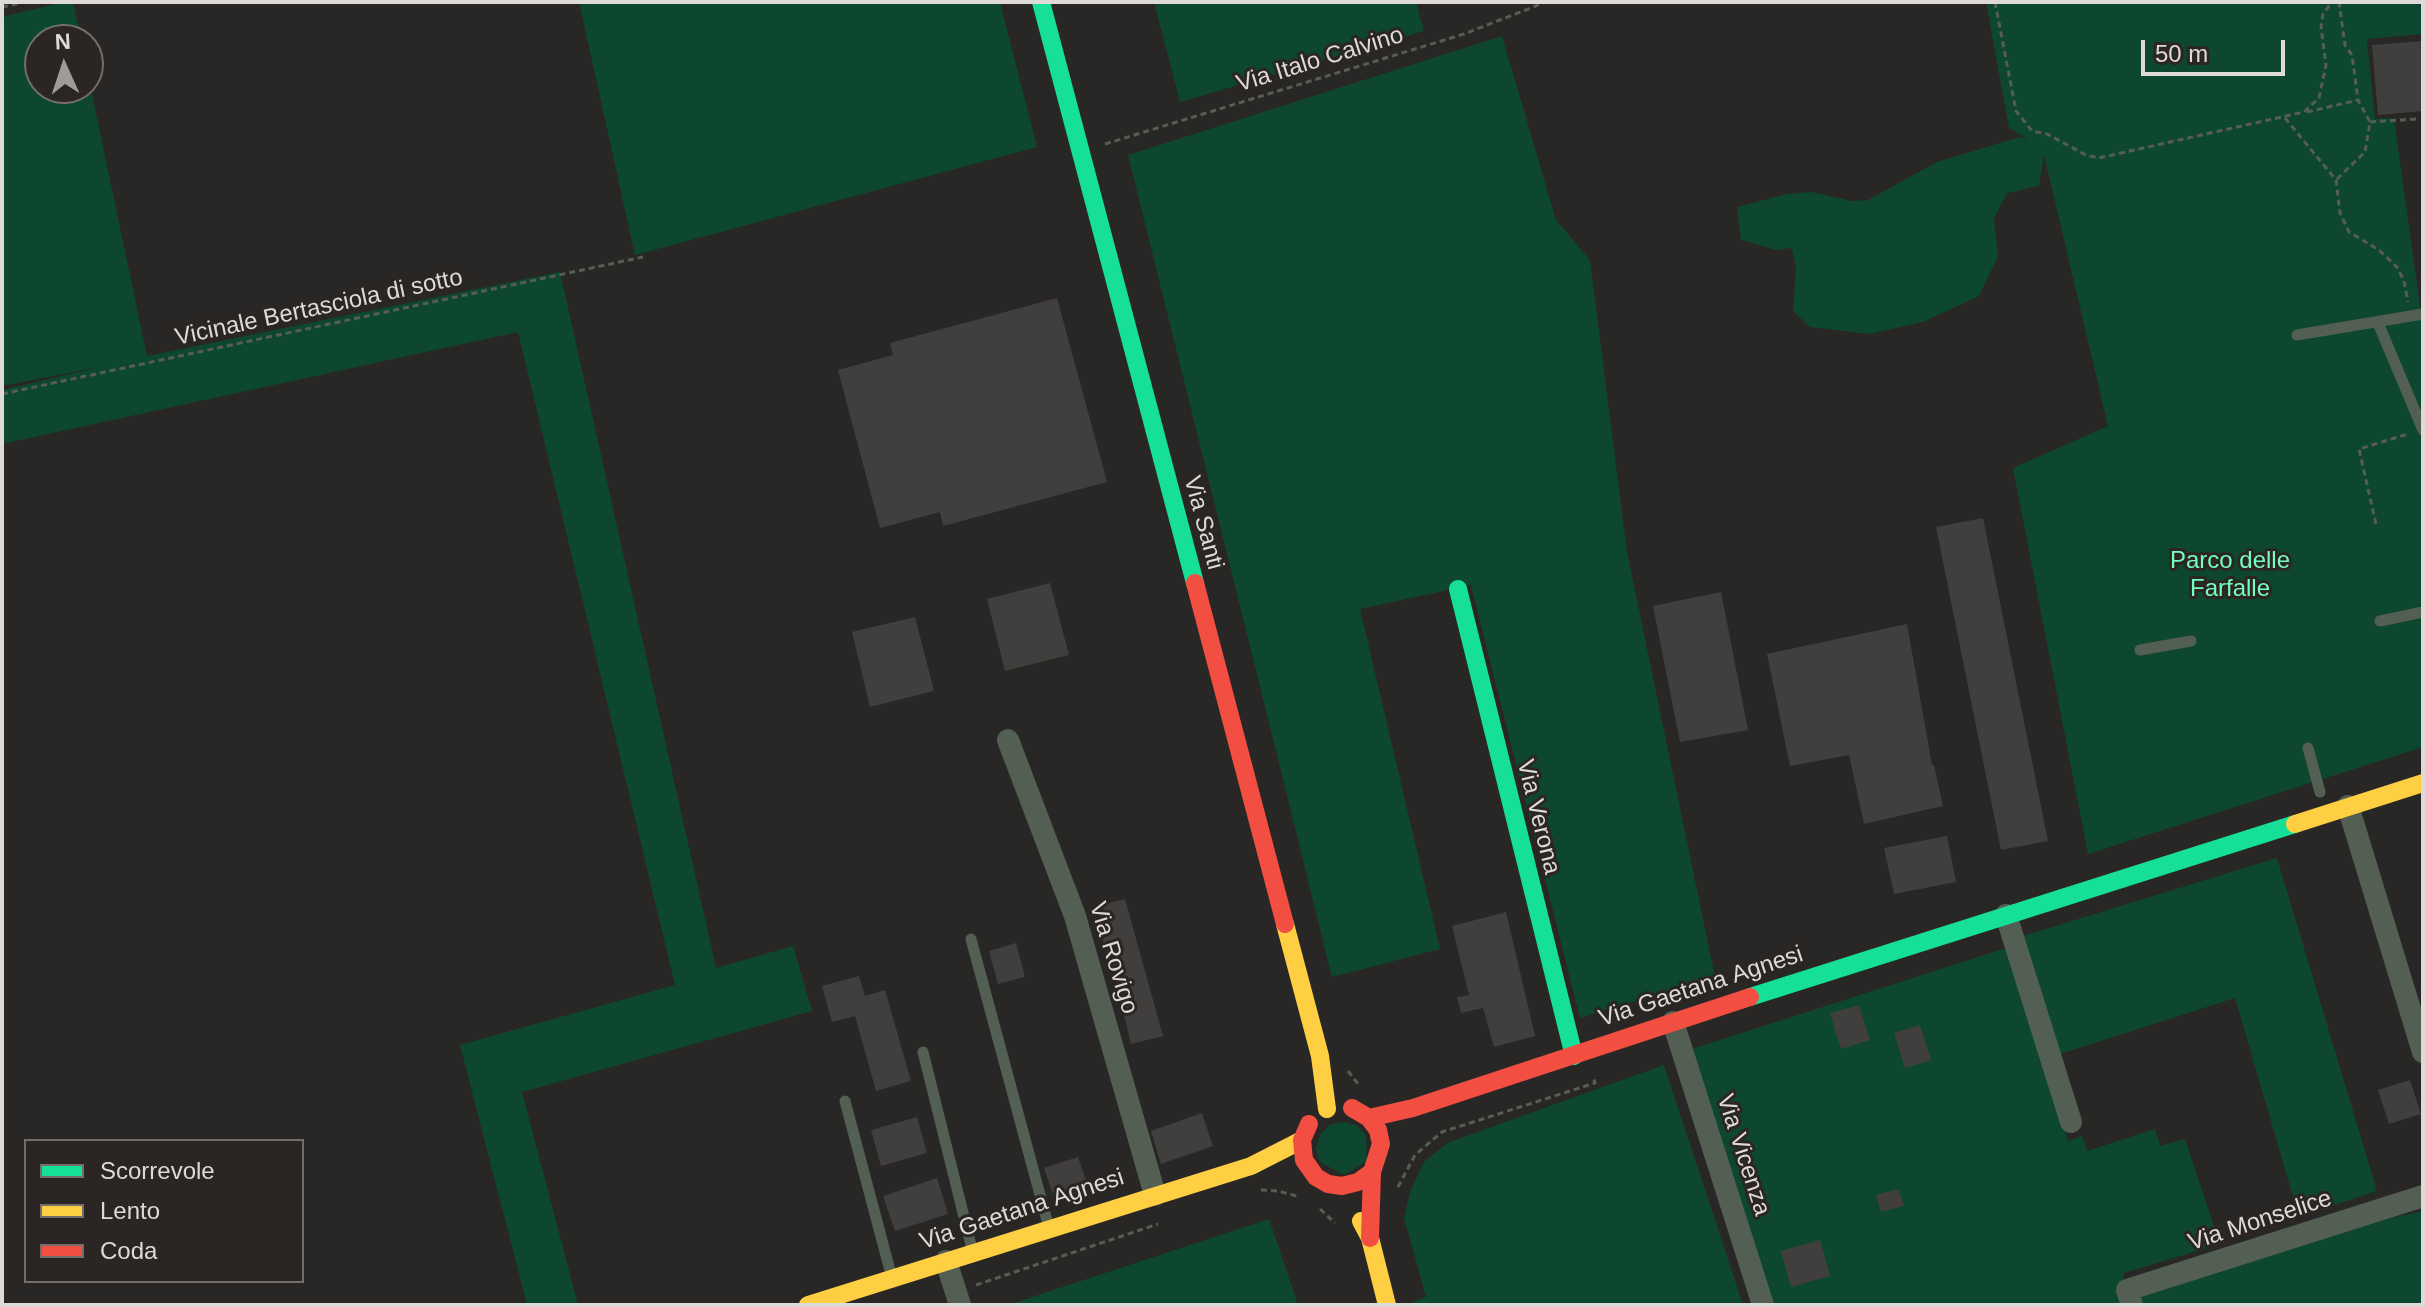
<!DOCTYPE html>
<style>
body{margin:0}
#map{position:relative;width:2425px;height:1307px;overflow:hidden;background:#292725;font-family:Arial,sans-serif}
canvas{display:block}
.frame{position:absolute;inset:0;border:4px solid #dedad8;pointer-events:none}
.legend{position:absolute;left:24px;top:1139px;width:280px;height:144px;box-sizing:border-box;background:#2b2623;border:2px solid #736e6b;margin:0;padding:10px 14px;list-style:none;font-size:24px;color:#dedad8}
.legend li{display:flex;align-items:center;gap:16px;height:40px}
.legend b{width:40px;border:2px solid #736e6b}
.north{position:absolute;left:24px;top:24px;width:80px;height:80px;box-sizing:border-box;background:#2b2623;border:2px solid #736e6b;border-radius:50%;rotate:357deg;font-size:22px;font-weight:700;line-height:32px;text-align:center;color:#dedad8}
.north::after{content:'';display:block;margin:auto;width:28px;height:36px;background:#9f9b99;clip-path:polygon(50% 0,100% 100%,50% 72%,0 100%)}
.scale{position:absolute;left:2141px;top:40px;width:144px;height:36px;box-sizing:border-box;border:4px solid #dedad8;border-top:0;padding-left:10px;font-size:24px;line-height:28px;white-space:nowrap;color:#dedad8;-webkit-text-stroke:6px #2b2623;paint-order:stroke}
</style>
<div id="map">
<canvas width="2425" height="1307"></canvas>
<div class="frame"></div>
<ul class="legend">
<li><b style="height:10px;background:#16e098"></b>Scorrevole</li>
<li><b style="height:10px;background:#ffcf43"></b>Lento</li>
<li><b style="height:10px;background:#f24e42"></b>Coda</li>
</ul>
<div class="north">N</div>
<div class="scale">50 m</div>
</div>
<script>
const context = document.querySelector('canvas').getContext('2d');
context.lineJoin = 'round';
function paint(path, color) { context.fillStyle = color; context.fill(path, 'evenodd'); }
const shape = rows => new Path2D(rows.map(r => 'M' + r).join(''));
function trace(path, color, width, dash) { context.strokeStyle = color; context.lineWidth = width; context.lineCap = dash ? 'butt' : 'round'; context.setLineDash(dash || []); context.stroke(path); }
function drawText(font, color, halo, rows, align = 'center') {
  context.font = font + ' Arial,sans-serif'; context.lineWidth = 6; context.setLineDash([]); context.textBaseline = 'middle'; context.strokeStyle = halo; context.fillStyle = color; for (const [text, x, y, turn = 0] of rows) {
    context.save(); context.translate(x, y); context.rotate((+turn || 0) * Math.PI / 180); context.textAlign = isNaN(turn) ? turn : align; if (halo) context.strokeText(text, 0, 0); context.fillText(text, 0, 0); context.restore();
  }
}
paint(shape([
 [63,2,73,2,81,40,40,40,40,88,88,88,88,75,147,356,560,272,716,968,793,946,812,1011,522,1092,578,1305,527,1305,460,1045,675,985,518,332,2,444,2,390,104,366,2,386,2,17],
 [579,2,1000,2,1037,147,635,255],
 [1154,2,1416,2,1424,31,1180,102],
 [1986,2,2423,2,2423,34,2367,39,2375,119,2394,118,2423,328,2423,747,2088,854,2013,468,2108,426,2044,155,2039,186,2007,193,1994,218,1998,256,1979,296,1923,322,1869,334,1810,327,1793,311,1796,269,1792,248,1776,250,1741,240,1737,207,1787,194,1811,192,1852,201,1868,200,1937,162,2020,137,2029,140,2009,128],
 [1502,36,1556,220,1590,260,1627,552,1715,977,1580,1018,1471,585,1360,609,1440,949,1332,977,1128,155],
 [2277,858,2377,1191,2299,1217,2235,998,2057,1055,2023,936],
 [2006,948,2068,1141,2082,1136,2087,1151,2155,1129,2160,1146,2185,1139,2220,1244,2124,1273,2122,1291,2140,1297,2387,1219,2423,1211,2423,1305,1774,1305,1692,1049],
 [1664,1065,1743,1305,1405,1305,1426,1297,1404,1218,1410,1192,1424,1162,1447,1143],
 [1343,1122,1356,1125,1366,1135,1367,1161,1344,1175,1320,1162,1316,1149,1320,1135,1329,1125],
 [1269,1219,1298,1305,1008,1305]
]), '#0e472f');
paint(shape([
 [2423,41,2423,111,2378,115,2372,45],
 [1057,298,1107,482,943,526,940,512,880,528,838,370,893,355,890,343],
 [1983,518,2048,841,2001,850,1936,527],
 [1050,583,1069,655,1005,671,987,599],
 [1721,592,1748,730,1680,742,1653,606],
 [915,617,934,691,870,707,852,632],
 [1907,624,1932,765,1934,765,1943,806,1864,824,1849,755,1790,766,1767,654],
 [1947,836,1956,882,1894,894,1884,848],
 [1125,899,1163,1036,1131,1044,1117,985,1093,907],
 [1506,912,1535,1036,1494,1047,1483,1008,1461,1013,1457,997,1469,995,1452,926],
 [1016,943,1025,977,998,984,989,951],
 [859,976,865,996,885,990,911,1081,876,1091,855,1016,832,1022,822,986],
 [1859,1005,1870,1040,1841,1049,1830,1013],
 [1920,1025,1931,1060,1905,1068,1894,1033],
 [2410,1080,2421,1114,2389,1124,2378,1090],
 [1202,1113,1213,1146,1161,1164,1151,1131],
 [917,1117,927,1153,881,1166,871,1130],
 [1078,1157,1090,1192,1056,1203,1044,1168],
 [937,1178,948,1214,895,1231,883,1196],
 [1899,1189,1904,1206,1881,1212,1876,1195],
 [1820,1240,1830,1276,1791,1287,1781,1251]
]), '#413f3e');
trace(shape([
 [1995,2,2016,111,2032,131,2047,134,2086,155,2099,158,2304,112,2319,98,2326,65,2321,27,2323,14,2332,2],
 [2,7,25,2],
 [2307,112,2358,100],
 [2285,118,2336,180,2340,213,2349,232,2379,250,2397,267,2404,281,2408,302],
 [2370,122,2416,119],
 [1105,144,1464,34,1546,2],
 [2337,179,2365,152,2370,122,2358,100,2352,55,2345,45,2339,2],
 [2,394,643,257],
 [2376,524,2359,449,2408,434],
 [1348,1071,1358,1084],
 [1398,1187,1415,1155,1442,1132,1595,1083,1593,1076],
 [1261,1190,1278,1191,1300,1197],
 [1320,1209,1335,1223],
 [976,1285,1158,1224]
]), '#565d55', 3, [6, 4]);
trace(shape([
 [2378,323,2423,430],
 [2297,335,2423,314],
 [2380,621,2423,612],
 [2140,650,2191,641],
 [2308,748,2320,792],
 [971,939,1049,1228],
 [923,1052,972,1249],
 [845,1101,892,1278]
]), '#535f53', 11);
trace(shape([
 [1008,740,1075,916,1155,1195],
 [2348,806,2423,1052],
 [2006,915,2071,1122],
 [1673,1022,1763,1305],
 [946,1261,960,1305],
 [2132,1305,2127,1290,2423,1196]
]), '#535f53', 22);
trace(shape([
 [1041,2,1195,583],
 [1458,589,1574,1056],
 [1750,997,2295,824]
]), '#16e098', 18);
trace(shape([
 [2295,824,2423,783],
 [1285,924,1320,1056,1327,1109],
 [1361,1221,1370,1238,1387,1305],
 [808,1305,1251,1166,1302,1140]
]), '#ffcf43', 18);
trace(shape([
 [1195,583,1285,924],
 [1352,1108,1369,1118,1378,1130,1381,1144,1372,1172,1370,1238],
 [1369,1118,1413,1108,1750,997],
 [1309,1124,1302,1140,1304,1160,1316,1177,1328,1184,1342,1186,1358,1182,1372,1172]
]), '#f24e42', 18);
drawText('24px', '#dedad8', '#2b2623', [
 ["Via Italo Calvino",1320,60,-17],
 ["Vicinale Bertasciola di sotto",319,308,-12],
 ["Via Santi",1203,523,75],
 ["Via Verona",1538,817,76],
 ["Via Rovigo",1113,958,73],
 ["Via Gaetana Agnesi",1701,987,-18],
 ["Via Vicenza",1743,1155,72],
 ["Via Gaetana Agnesi",1022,1210,-18],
 ["Via Monselice",2260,1221,-18]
]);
drawText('24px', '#74febd', '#2b2623', [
 ["Parco delle",2230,561],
 ["Farfalle",2230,589]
]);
</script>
